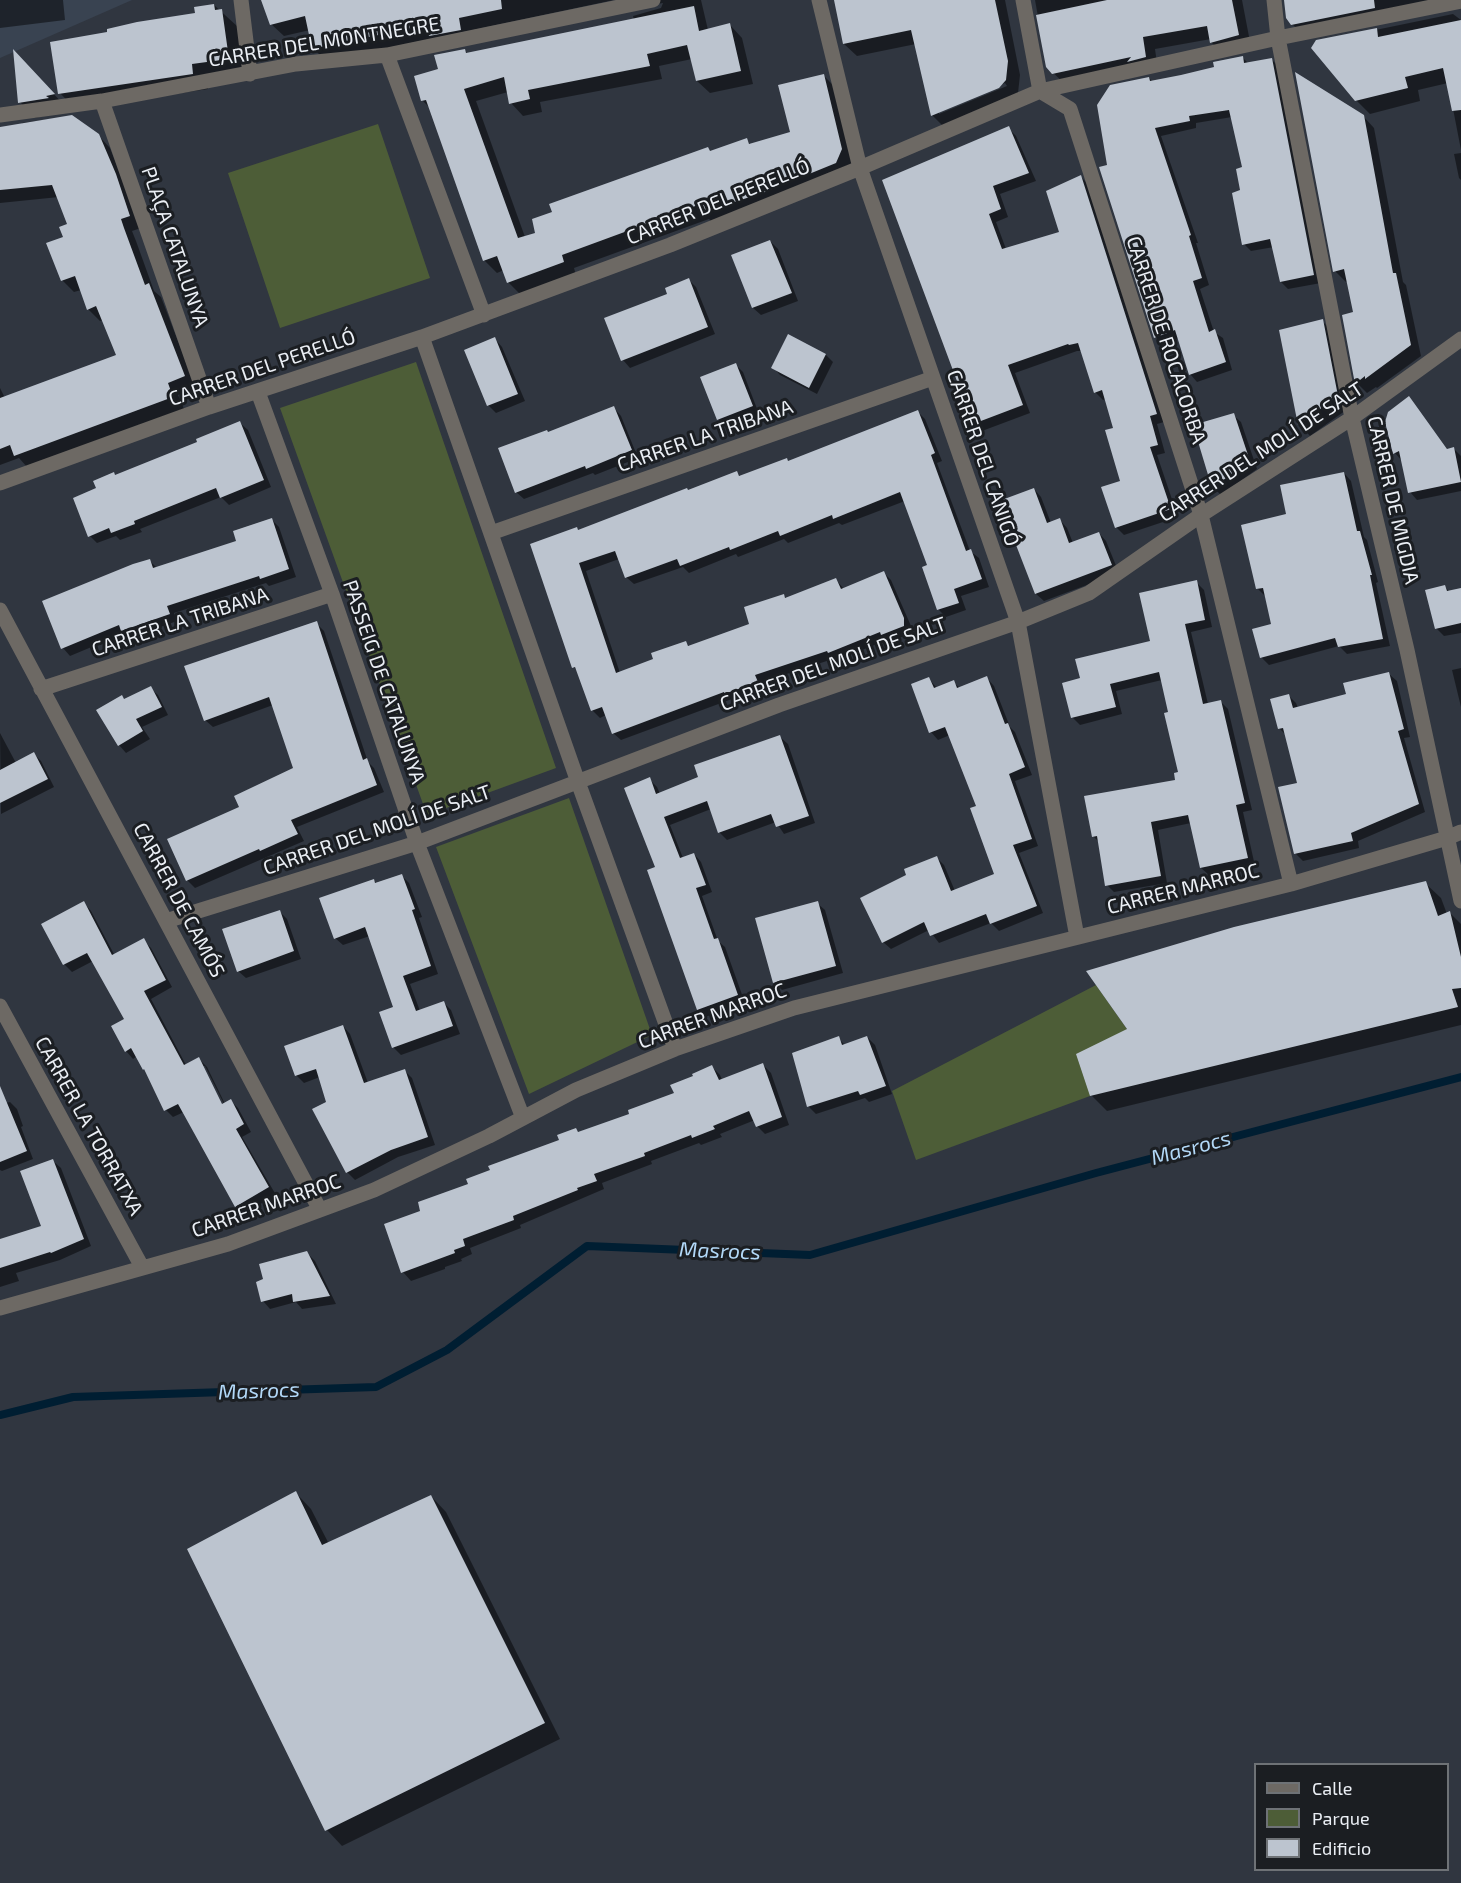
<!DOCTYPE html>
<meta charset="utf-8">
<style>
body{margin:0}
#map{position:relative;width:1461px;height:1883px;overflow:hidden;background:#303640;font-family:"Exo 2",sans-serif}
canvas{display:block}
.legend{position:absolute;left:1254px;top:1763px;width:195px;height:108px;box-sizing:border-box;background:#1b1e22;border:2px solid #6e7276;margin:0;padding:8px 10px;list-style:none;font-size:18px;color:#ebeff5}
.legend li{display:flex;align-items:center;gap:12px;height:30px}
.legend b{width:30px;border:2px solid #6e7276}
</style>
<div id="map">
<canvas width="1461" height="1883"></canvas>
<ul class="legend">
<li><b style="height:8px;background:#6d6964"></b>Calle</li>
<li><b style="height:16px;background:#4d5d37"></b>Parque</li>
<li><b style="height:16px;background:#bcc4cf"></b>Edificio</li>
</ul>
</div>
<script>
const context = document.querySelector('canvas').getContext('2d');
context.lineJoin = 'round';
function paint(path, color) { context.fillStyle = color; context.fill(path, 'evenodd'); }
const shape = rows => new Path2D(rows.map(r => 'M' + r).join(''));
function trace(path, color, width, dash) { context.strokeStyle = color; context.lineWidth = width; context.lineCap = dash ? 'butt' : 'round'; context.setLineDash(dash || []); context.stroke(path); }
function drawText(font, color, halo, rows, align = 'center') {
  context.font = font + ' "Exo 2",sans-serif'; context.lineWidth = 6; context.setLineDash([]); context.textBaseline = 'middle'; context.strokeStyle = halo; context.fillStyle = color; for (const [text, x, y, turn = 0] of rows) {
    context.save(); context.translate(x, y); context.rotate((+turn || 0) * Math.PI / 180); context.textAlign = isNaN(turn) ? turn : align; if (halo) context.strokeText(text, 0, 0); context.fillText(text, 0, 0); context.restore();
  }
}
paint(shape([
 [0,0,132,0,0,58]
]), '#394351');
paint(shape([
 [378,124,430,278,280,328,228,173],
 [416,362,556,768,427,815,280,408],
 [569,798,652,1035,529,1094,436,847],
 [1096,985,1127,1029,1090,1096,916,1160,892,1091]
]), '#4d5d37');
paint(shape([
 [0,0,63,0,65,20,0,28],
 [263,0,614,0,326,61,313,48,310,30,284,36,271,24],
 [634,0,701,0,708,30,730,25,742,38,753,84,710,93,697,81,692,59,659,66,662,79,540,102,542,112,523,116,511,103,508,92,476,101,525,237,537,234,711,152,746,140,751,145,791,133,824,76,836,88,854,163,715,225,709,219,574,268,576,275,521,295,508,282,504,270,497,273,484,260,430,108,423,101,440,70,464,50,468,54,634,20,633,16,661,8,663,3,641,7],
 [835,0,1005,0,1020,75,1018,93,945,128,932,115,916,44,857,56,844,44],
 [1005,83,1007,86,939,114,939,111],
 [1035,0,1242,0,1251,47,1224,55,1211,42,1211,39,1155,49,1158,70,1066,85,1047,67],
 [1284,0,1461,0,1304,35,1292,24],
 [214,5,237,26,244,74,207,79,208,89,75,109,60,93,109,33,196,14],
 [1453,14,1461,20,1461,150,1448,83,1418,90,1420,101,1370,114,1356,100,1317,42],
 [1242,57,1249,64,1271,59,1279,67,1321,283,1288,289,1281,282,1274,247,1251,251,1244,244,1242,192,1244,168,1232,117,1196,123,1196,128,1161,136,1198,243,1196,243,1209,285,1200,289,1214,332,1223,338,1232,370,1197,382,1190,374,1179,338,1163,344,1155,337,1109,167,1149,78,1153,82,1216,68],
 [28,67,69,110,35,118,20,102],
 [72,116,98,135,110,148,141,228,132,231,136,241,154,291,161,297,196,388,178,395,184,409,27,467,19,458,0,465,0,388,4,396,8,397,117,356,103,320,100,321,88,309,81,290,74,292,62,280,65,237,69,225,59,197,0,203,0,129,22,126,22,123],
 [1363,116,1374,128,1403,282,1406,285,1421,356,1377,388,1376,387,1367,393,1357,383,1344,316,1354,313,1348,281,1346,282,1335,271],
 [1008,128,1016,136,1036,181,1000,194,1008,217,996,222,1006,249,1061,233,1081,177,1089,185,1164,422,1157,424,1165,453,1157,455,1178,517,1124,535,1116,527,1122,482,1115,429,1106,399,1103,400,1095,392,1082,351,1077,351,1015,373,1030,413,982,431,974,423,883,181],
 [1461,153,1461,180,1459,178,1454,154],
 [770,241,778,249,798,301,761,315,753,308,733,256],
 [689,280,696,287,715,334,630,368,623,360,669,295],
 [1322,321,1334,333,1349,408,1310,436,1299,424,1281,331],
 [789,336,826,355,833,362,817,394,780,375,773,367],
 [495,339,502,347,525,401,496,413,488,405],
 [736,365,743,372,759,414,726,427,718,419],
 [1409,398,1448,450,1454,449,1461,456,1461,491,1417,500,1410,492,1402,461,1395,453,1387,422],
 [614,408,621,416,638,458,595,475,593,473,524,499,516,492,549,434],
 [918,412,925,419,942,461,937,463,970,551,979,558,989,587,961,596,966,610,946,617,939,610,924,568,928,566,905,501,842,525,839,523,788,543,784,539,738,557,736,554,689,573,683,567,634,584,626,577,619,559,586,571,620,673,655,660,685,642,690,647,751,625,784,596,787,599,836,580,844,589,884,573,891,580,911,626,911,633,890,642,887,640,837,660,836,658,762,682,764,690,733,701,732,699,621,740,613,733,606,715,600,718,592,710,578,672,574,667,579,531,737,473,741,477,787,459,789,462],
 [1233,415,1241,422,1257,469,1221,495,1214,488,1195,426],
 [240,423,248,430,271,487,229,505,221,497,140,529,142,532,120,540,116,536,97,543,90,536,98,489,116,476,199,443],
 [1344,473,1351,481,1364,537,1367,540,1378,582,1376,583,1390,646,1347,654,1339,646,1269,665,1262,658,1254,630,1273,625,1265,596,1257,588,1288,516],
 [1034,489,1041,497,1051,523,1060,520,1067,528,1073,543,1099,533,1106,541,1119,573,1044,601,1036,594],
 [271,519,279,527,296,577,269,586,266,583,174,613,177,621,130,638,125,633,70,656,63,648,44,602,150,561,157,568,238,542],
 [1196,582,1204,590,1212,627,1191,632,1208,704,1220,701,1228,709,1252,810,1243,812,1255,866,1209,875,1201,868,1191,823,1158,830,1167,883,1114,892,1107,885,1099,842,1093,836,1177,781,1179,773,1170,713,1162,680,1116,691,1122,714,1080,725,1072,717,1082,679,1152,642],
 [1445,587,1450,592,1461,589,1461,633,1444,636,1436,628],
 [316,623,324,631,368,762,374,768,384,792,297,827,304,841,195,888,187,880,241,808,295,769,273,705,213,727,205,720],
 [1461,668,1461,707,1452,670],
 [1389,674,1397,681,1410,737,1404,738,1425,812,1358,841,1359,848,1303,861,1296,854,1299,784,1286,735,1279,728,1289,696,1296,703,1298,708,1348,696],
 [987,678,994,686,1010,727,1015,732,1032,775,1015,781,1038,846,1019,853,1043,913,999,931,991,923,939,943,929,930,891,949,883,942,908,876,937,858,944,865,955,891,996,875,978,807,950,735,938,740,931,732,929,679,937,688,953,682,960,688],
 [150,688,158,695,168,715,142,727,150,739,126,753,119,745,125,700],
 [0,733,16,763,34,754,41,761,54,787,1,814],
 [780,737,788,744,815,823,784,834,776,822,727,840,719,832,711,809,670,825,683,858,694,854,701,862,712,892,702,896,718,941,725,947,745,1003,705,1017,698,1009,657,868,649,779,657,787,660,794,700,778],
 [401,875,409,883,422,917,419,918,438,974,410,984,420,1011,444,1003,451,1010,460,1034,401,1055,394,1048,381,1013,395,1008,370,936,343,945,335,938,373,880,377,884],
 [1425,883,1441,898,1447,914,1450,913,1461,924,1461,1025,1107,1111,1091,1095],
 [84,903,91,911,115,956,143,940,151,948,172,987,151,999,186,1065,199,1059,207,1067,225,1104,231,1101,238,1108,251,1132,242,1137,276,1195,243,1214,236,1206,184,1112,173,1117,166,1110,137,1056,133,1059,126,1051,126,1020,93,961,72,972,64,964],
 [202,1066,205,1066,227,1110,224,1111],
 [817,903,825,910,843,973,782,990,774,982],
 [279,911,287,919,301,959,246,978,238,971],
 [343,1026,350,1034,368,1083,405,1071,412,1078,435,1145,398,1157,355,1180,347,1172,320,1077,304,1083,296,1075],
 [867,1037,875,1045,892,1094,869,1102,865,1098,816,1114,809,1107,794,1054,838,1038,845,1045],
 [763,1065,771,1073,789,1125,765,1134,757,1126,755,1120,720,1134,722,1137,701,1145,699,1143,651,1161,652,1164,602,1183,604,1189,520,1225,521,1228,470,1248,472,1254,461,1259,462,1261,445,1267,445,1269,411,1281,403,1272,422,1212,470,1185,560,1141,576,1130,580,1133,631,1115,676,1094,712,1067,720,1075,722,1080],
 [0,1087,6,1103,10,1102,17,1109,23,1126,21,1127,33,1159,2,1171,0,1170],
 [53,1161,61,1168,91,1246,60,1260,16,1273,19,1281,0,1287,0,1240,43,1227],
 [307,1253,315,1261,336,1304,302,1309,296,1302,270,1309,263,1301],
 [296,1493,311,1509,329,1544,431,1496,446,1512,560,1739,342,1846,327,1830]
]), '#0007');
trace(shape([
 [0,1415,73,1397,376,1387,447,1350,587,1246,810,1255,1096,1173,1461,1077]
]), '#001e32', 8);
paint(shape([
 [261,0,501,0,502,9,459,18,461,30,429,36,426,25,312,49,305,16,270,25],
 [834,0,995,0,1008,61,1006,80,999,88,931,116,911,30,843,44],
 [1107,0,1232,0,1239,35,1210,43,1207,26,1143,37,1146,57,1127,62,1131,57,1052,74,1046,67,1036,15],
 [1284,0,1374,0,1375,8,1291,25,1286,18],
 [214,4,215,10,222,9,229,59,192,64,193,74,58,94,50,42,107,32,107,29,137,22,195,13,194,7],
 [694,6,699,31,730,23,741,71,696,81,687,45,647,54,650,66,528,90,530,99,509,104,504,77,464,89,518,238,535,233,532,219,552,212,549,204,708,147,710,151,747,138,749,144,790,132,778,85,824,74,842,149,836,163,765,192,701,213,698,205,562,255,564,262,507,283,497,256,483,261,426,100,421,101,414,76,438,69,434,55,465,49,466,53],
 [1461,20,1461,110,1452,111,1443,68,1405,77,1408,88,1355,101,1311,48,1316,40,1377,28,1378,37],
 [13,49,55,94,46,96,49,98,18,103],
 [1243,56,1244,63,1272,58,1314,275,1280,282,1270,239,1242,245,1232,193,1240,190,1236,169,1242,167,1229,110,1189,116,1190,121,1155,128,1191,235,1189,236,1202,278,1193,281,1209,332,1215,329,1226,362,1189,375,1175,330,1154,338,1099,167,1107,165,1097,105,1110,85,1149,77,1150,81,1181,75,1214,67,1213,62],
 [1295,72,1364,115,1393,273,1396,273,1411,345,1365,379,1365,376,1355,384,1342,315,1353,312,1344,269,1333,272],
 [72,115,99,134,116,174,130,216,121,219,124,228,145,285,149,283,185,376,168,383,173,397,14,456,10,445,0,449,0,398,116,355,96,306,87,310,75,276,61,281,46,243,63,237,59,227,67,224,52,185,0,190,0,127],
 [1009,126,1029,173,993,186,1001,209,989,214,1002,249,1059,232,1046,191,1081,175,1157,414,1150,416,1158,445,1150,447,1171,509,1115,528,1101,487,1120,481,1105,430,1113,428,1102,390,1094,393,1078,343,1069,345,1068,344,1008,365,1023,405,973,424,882,180],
 [770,240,792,293,752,308,731,255],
 [689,278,708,327,621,361,604,318,667,294,665,288],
 [1323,319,1338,396,1298,425,1279,330],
 [788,334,826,354,809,388,771,368],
 [495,337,518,394,487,406,464,350],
 [736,363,753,406,717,420,700,377],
 [1409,396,1447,449,1454,447,1461,482,1408,493,1399,451,1393,454,1385,422,1388,412],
 [614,406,632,450,586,469,585,466,515,493,498,448,547,430,548,432],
 [918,410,935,453,931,455,966,551,971,549,982,579,954,589,959,603,937,610,922,567,927,565,900,492,833,519,832,515,780,536,778,531,730,550,729,547,680,566,677,559,625,578,615,551,579,563,616,673,653,659,651,653,686,641,688,646,749,624,744,607,784,594,785,598,836,578,841,589,884,571,904,618,904,626,881,635,880,632,828,653,827,651,755,675,758,682,724,694,724,692,612,734,602,707,591,711,575,667,572,668,530,544,577,527,578,530,687,488,688,490,737,471,739,476,787,458,788,461],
 [1234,413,1250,461,1212,488,1193,425],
 [240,421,264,480,220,498,216,488,134,521,135,524,111,533,109,528,88,537,73,498,96,488,93,481,114,472,115,475,197,442,196,439],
 [1344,472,1357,531,1360,531,1372,575,1370,575,1383,639,1338,647,1335,638,1260,658,1252,629,1271,624,1263,588,1256,589,1241,525,1286,514,1280,485],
 [1034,488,1047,523,1060,518,1069,543,1099,532,1112,565,1035,594,999,501],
 [272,518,289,569,260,579,259,576,167,606,170,614,121,631,119,625,61,649,42,601,133,564,150,559,153,568,236,541,233,531],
 [1197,580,1205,620,1185,624,1203,704,1221,700,1245,803,1236,805,1248,858,1200,868,1188,815,1151,822,1161,876,1105,886,1097,836,1092,837,1084,796,1175,780,1174,773,1178,772,1164,713,1168,712,1159,672,1110,684,1116,707,1071,718,1062,683,1080,678,1075,659,1150,641,1139,593],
 [1445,585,1447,591,1461,588,1461,623,1435,629,1425,590],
 [317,621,363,760,367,758,377,785,291,820,298,834,260,851,259,849,186,881,167,839,239,807,234,796,293,768,269,697,204,721,184,666],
 [1389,672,1404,729,1398,731,1419,804,1351,833,1353,841,1294,854,1278,787,1297,783,1283,728,1278,729,1270,699,1289,694,1293,708,1346,694,1343,683],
 [987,676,1005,724,1008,723,1025,767,1009,774,1032,839,1013,845,1037,906,990,924,986,914,930,936,924,922,882,943,860,898,906,875,904,869,937,856,951,891,994,874,970,808,976,806,945,727,929,733,911,684,929,677,934,688,954,680,957,688],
 [151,686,162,707,136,719,143,731,118,746,96,710,122,695,124,699],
 [780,735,809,816,776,827,771,814,718,833,707,801,664,817,680,858,694,853,706,885,696,888,714,939,718,938,738,995,697,1010,647,870,655,867,624,788,650,777,656,794,698,777,694,765],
 [34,752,48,779,0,803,0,770],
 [402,874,415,909,412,910,431,966,403,976,416,1011,444,1001,453,1026,392,1048,379,1012,393,1007,365,927,334,939,319,898,374,879,375,883],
 [1426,881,1438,916,1450,911,1461,957,1461,988,1452,989,1458,1007,1090,1096,1076,1054,1127,1029,1086,971,1234,927],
 [84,901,112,955,144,938,166,980,144,991,184,1065,199,1057,222,1104,231,1099,244,1124,236,1129,269,1187,235,1207,178,1104,164,1111,144,1069,143,1070,131,1048,125,1052,111,1026,124,1019,87,953,63,965,41,924],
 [818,901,836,966,773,983,755,918],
 [280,910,294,951,237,972,222,929],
 [343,1025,364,1083,405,1069,428,1137,391,1150,346,1173,312,1109,326,1102,316,1069,295,1076,284,1046],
 [839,1036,842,1045,867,1036,886,1086,860,1095,858,1091,807,1107,792,1053],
 [763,1063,782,1117,756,1127,749,1111,713,1126,715,1129,692,1138,691,1135,644,1153,645,1156,594,1174,597,1181,577,1188,578,1190,513,1216,514,1220,463,1239,465,1246,454,1250,455,1253,401,1273,384,1224,420,1211,418,1202,468,1184,466,1179,490,1170,488,1166,559,1140,557,1135,576,1128,578,1132,629,1114,628,1110,674,1093,670,1085,693,1076,692,1074,712,1065,719,1080],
 [0,1086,27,1151,0,1162],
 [53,1159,84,1239,51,1253,50,1252,0,1268,0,1239,41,1226,20,1171],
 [307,1251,330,1296,293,1302,292,1294,261,1302,256,1282,263,1279,259,1264],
 [296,1491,322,1545,431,1495,545,1723,325,1831,187,1549]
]), '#bcc4cf');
trace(shape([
 [241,0,250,74],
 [819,0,860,168,1018,622,1077,937],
 [1023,0,1040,91,1070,109,1201,515,1291,884],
 [1274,0,1278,38,1352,418,1407,650,1461,901],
 [387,55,484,315],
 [102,101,209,407],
 [0,115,102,101,296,64,387,55,653,0],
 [422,337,578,782,675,1049],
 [258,392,332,594,417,843,523,1118],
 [0,483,209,407,422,337,670,245,860,168,1040,91,1278,38,1461,1],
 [491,533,933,378],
 [0,610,320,1210],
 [41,689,332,594],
 [166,921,417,843,779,705,1018,622,1089,593,1201,515,1352,418,1461,339],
 [0,1006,142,1267],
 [0,1308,228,1244,374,1190,489,1136,576,1090,675,1049,794,1008,1291,884,1447,838,1461,832]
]), '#6d6964', 15);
drawText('20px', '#ebeff5', '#1b1e22', [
 ["CARRER DEL MONTNEGRE",324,42,-9],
 ["CARRER DEL PERELLÓ",718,202,-22],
 ["PLAÇA CATALUNYA",175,247,71],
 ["CARRER DE ROCACORBA",1166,340,72],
 ["CARRER DEL PERELLÓ",262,368,-19],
 ["CARRER LA TRIBANA",705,436,-19],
 ["CARRER DEL MOLÍ DE SALT",1261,452,-33],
 ["CARRER DEL CANIGÓ",983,458,71],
 ["CARRER DE MIGDIA",1393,500,77],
 ["CARRER LA TRIBANA",180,622,-18],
 ["CARRER DEL MOLÍ DE SALT",833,664,-20],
 ["PASSEIG DE CATALUNYA",384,682,71],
 ["CARRER DEL MOLÍ DE SALT",377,830,-19],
 ["CARRER MARROC",1183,889,-14],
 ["CARRER DE CAMÓS",179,900,62],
 ["CARRER MARROC",712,1016,-20],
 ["CARRER LA TORRATXA",89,1126,61],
 ["CARRER MARROC",266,1206,-19]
]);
drawText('italic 21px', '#b2d8f7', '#1b1e22', [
 ["Masrocs",1191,1148,-15],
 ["Masrocs",720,1251,2],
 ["Masrocs",259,1391,-2]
]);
</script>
